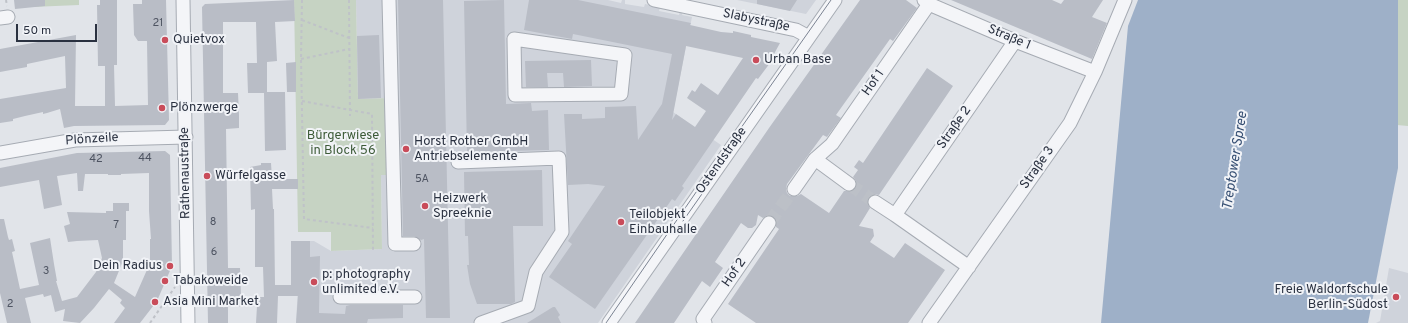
<!DOCTYPE html>
<meta charset="utf-8">
<style>
body{margin:0}
#map{position:relative;width:1408px;height:323px;overflow:hidden;background:#e1e4e9;font-family:Overpass,sans-serif}
canvas{display:block}
.scale{position:absolute;left:16px;top:24px;width:81px;height:18px;box-sizing:border-box;border:2px solid #2a3140;border-top:0;padding-left:5px;font-size:12px;line-height:14px;white-space:nowrap;color:#2a3140;-webkit-text-stroke:3px #f1f3f7;paint-order:stroke}
</style>
<div id="map">
<canvas width="1408" height="323"></canvas>
<div class="scale">50 m</div>
</div>
<script>
const context = document.querySelector('canvas').getContext('2d');
context.lineJoin = 'round';
function paint(path, color) { context.fillStyle = color; context.fill(path, 'evenodd'); }
const shape = rows => new Path2D(rows.map(r => 'M' + r).join(''));
function trace(path, color, width, dash) { context.strokeStyle = color; context.lineWidth = width; context.lineCap = dash ? 'butt' : 'round'; context.setLineDash(dash || []); context.stroke(path); }
function drawText(font, color, halo, rows, align = 'center') {
  context.font = font + ' Overpass,sans-serif'; context.lineWidth = 4; context.setLineDash([]); context.textBaseline = 'middle'; context.strokeStyle = halo; context.fillStyle = color; for (const [text, x, y, turn = 0] of rows) {
    context.save(); context.translate(x, y); context.rotate((+turn || 0) * Math.PI / 180); context.textAlign = isNaN(turn) ? turn : align; if (halo) context.strokeText(text, 0, 0); context.fillText(text, 0, 0); context.restore();
  }
}
paint(shape([
 [356,0,608,0,621,3,622,0,625,0,625,4,644,7,645,4,660,7,659,11,679,15,680,11,683,12,682,15,692,17,673,112,721,145,598,323,296,323,299,267,298,241,314,241,331,251,382,249,381,175,390,175,388,98,358,99],
 [737,0,816,0,806,14],
 [1389,268,1408,273,1408,323,1376,323,1380,321]
]), '#cfd3db');
paint(shape([
 [31,0,79,0,79,5,32,7],
 [294,0,356,0,358,99,388,98,390,175,381,175,382,249,331,251,331,232,298,232],
 [1398,0,1408,0,1408,126,1397,125]
]), '#c6d3c3');
paint(shape([
 [1138,0,1398,0,1398,168,1368,323,1101,323,1128,26]
]), '#9eb0c8');
paint(shape([
 [14,0,45,0,45,6,15,9],
 [100,0,117,0,117,65,114,65,115,106,148,105,147,41,138,41,134,35,133,4,142,4,142,0,166,0,169,120,165,125,74,126,64,128,60,109,47,113,43,114,43,112,25,116,13,119,13,121,0,123,0,99,66,88,65,56,27,64,27,67,0,72,0,49,76,35,75,106,105,106,105,66,98,66,97,5,100,5],
 [294,0,295,21,275,22,277,61,267,62,267,92,285,92,286,150,265,151,264,93,248,93,247,63,257,63,256,22,223,22,223,93,238,93,239,115,239,128,226,129,228,268,240,268,241,297,264,297,263,267,255,267,255,209,251,210,250,167,261,165,261,163,271,163,272,179,298,179,298,189,272,189,273,209,274,209,275,285,291,285,291,241,310,241,310,257,320,256,319,313,345,314,346,306,350,305,403,305,403,318,368,319,367,323,296,323,298,296,278,296,277,323,256,323,257,306,228,307,228,323,208,323,202,7,205,4],
 [398,0,443,0,450,318,426,318,424,239,421,240,414,236,403,236],
 [504,0,506,104,531,103,532,111,548,110,549,150,467,152,464,1],
 [529,0,578,0,691,23,690,25,721,32,733,33,733,31,751,35,751,37,780,43,774,54,776,55,758,79,756,78,682,186,684,188,675,201,672,199,595,309,549,277,572,244,568,241,605,186,588,184,568,185,564,114,582,114,582,119,605,118,605,107,636,106,638,140,662,104,672,54,573,34,572,39,524,30],
 [686,46,743,58,718,95,701,83,695,92,692,90,687,98,706,111,695,127,676,114,672,120],
 [757,0,797,0,790,11,757,4],
 [860,0,906,0,917,8,893,41,890,39,836,115,841,118,827,137,823,135,787,184,786,189,787,193,790,196,797,196,801,194,829,213,844,191,852,191,856,188,856,181,853,177,858,170,854,167,859,160,863,163,927,68,953,86,879,195,875,194,869,197,867,202,870,208,859,226,873,229,874,236,870,242,894,258,905,243,945,270,908,323,756,323,728,304,779,229,776,227,776,220,774,217,769,215,763,218,758,215,756,225,752,228,748,228,741,223,715,262,723,268,710,287,702,281,674,323,635,323,769,128],
 [951,0,1052,0,1061,4,1064,0,1103,0,1092,17,1107,23,1092,59],
 [379,35,381,98,358,99,357,36],
 [591,60,592,86,564,87,563,73,547,73,548,87,526,87,525,61],
 [296,62,296,92,287,92,286,63],
 [165,151,170,155,172,266,157,301,140,323,114,323,125,308,120,303,122,300,109,289,94,308,80,323,63,321,65,309,55,312,51,295,44,297,43,294,25,298,31,323,7,323,0,293,0,219,4,219,8,237,9,240,12,239,15,251,12,252,20,289,39,285,30,243,50,238,54,264,57,281,56,281,62,301,77,297,96,272,102,258,98,240,77,241,68,242,64,226,70,224,67,212,106,213,106,211,113,211,113,203,129,203,129,211,126,211,126,240,123,240,123,261,114,283,135,297,150,263,150,239,151,239,149,211,149,173,121,174,121,175,108,175,108,174,85,174,83,191,78,191,77,173,57,176,62,205,44,209,39,180,0,187,0,168,77,153],
 [542,170,543,226,513,226,515,302,511,304,477,304,470,284,467,265,469,265,468,236,465,236,464,172],
 [553,307,555,307,560,315,558,317,561,323,527,323]
]), '#b9bdc6');
trace(shape([
 [849,184,875,202],
 [769,223,794,189]
]), '#bcc0c7', 13, [13, 6]);
const minor = shape([
 [183,0,188,323],
 [389,0,395,244,414,244],
 [654,0,796,30,809,37],
 [924,0,929,4,1015,41,1095,72],
 [0,18,8,17],
 [514,39,625,55,621,94,515,95,514,39],
 [0,153,75,140,186,137],
 [815,159,849,184],
 [458,162,559,158,562,232,536,272,528,306,481,323],
 [794,189,815,159,832,144,929,4],
 [875,202,895,215],
 [969,267,895,215,1015,41],
 [340,297,415,297],
 [609,323,835,0],
 [705,323,703,319,769,223],
 [929,323,1070,123,1095,72,1125,0]
]);
trace(minor, '#a6abb3', 15);
trace(shape([
 [6,0,7,6],
 [302,0,301,59,304,219,373,228],
 [349,0,350,116],
 [302,20,349,38],
 [301,59,349,49],
 [302,101,372,114,373,250],
 [150,323,175,287]
]), '#bfc2c8', 2, [3, 3]);
trace(minor, '#f4f5f8', 13);
trace(shape([
 [683,221,737,144],
 [606,323,712,169,831,0]
]), '#7b8392', 1);
for (const [x, y, r, color] of [
 [165,40,4,"#c94c5a"],
 [756,60,4,"#c94c5a"],
 [162,108,4,"#c94c5a"],
 [406,149,4,"#c94c5a"],
 [207,176,4,"#c94c5a"],
 [425,206,4,"#c94c5a"],
 [621,222,4,"#c94c5a"],
 [170,266,4,"#c94c5a"],
 [165,281,4,"#c94c5a"],
 [314,282,4,"#c94c5a"],
 [1396,297,4,"#c94c5a"],
 [155,302,4,"#c94c5a"]
]) { const dot = new Path2D(); dot.arc(x, y, r, 0, 2 * Math.PI); context.fillStyle = color; context.fill(dot); trace(dot, '#f1f3f7', 1.5); }
drawText('11px', '#4e5462', null, [
 ["21",158,24],
 ["44",145,159],
 ["42",96,160],
 ["5A",422,180],
 ["8",213,223],
 ["7",116,226],
 ["6",214,253],
 ["3",46,272],
 ["2",10,305]
]);
drawText('13px', '#2a3140', '#f1f3f7', [
 ["Slabystraße",756,21,12],
 ["Straße 1",1009,38,23],
 ["Hof 1",874,83,-55],
 ["Straße 2",955,128,-55],
 ["Plönzeile",92,140,-4],
 ["Ostendstraße",722,161,-55],
 ["Straße 3",1038,168,-55],
 ["Rathenaustraße",186,173,-91],
 ["Hof 2",735,273,-55]
]);
drawText('13px', '#2a3140', '#f1f3f7', [
 ["Quietvox",173,40],
 ["Urban Base",764,60],
 ["Plönzwerge",170,108],
 ["Horst Rother GmbH",414,142],
 ["Antriebselemente",414,157],
 ["Würfelgasse",215,176],
 ["Heizwerk",433,199],
 ["Spreeknie",433,214],
 ["Teilobjekt",629,215],
 ["Einbauhalle",629,230],
 ["Dein Radius",162,266,"right"],
 ["p: photography",322,275],
 ["unlimited e.V.",322,290],
 ["Tabakoweide",173,281],
 ["Freie Waldorfschule",1388,290,"right"],
 ["Berlin-Südost",1388,305,"right"],
 ["Asia Mini Market",163,302]
], 'left');
drawText('13px', '#3d5b38', '#f1f3f7', [
 ["Bürgerwiese",343,136],
 ["in Block 56",343,151]
]);
drawText('italic 14px', '#364f73', '#f1f3f7', [
 ["Treptower Spree",1236,161,-81]
]);
</script>
